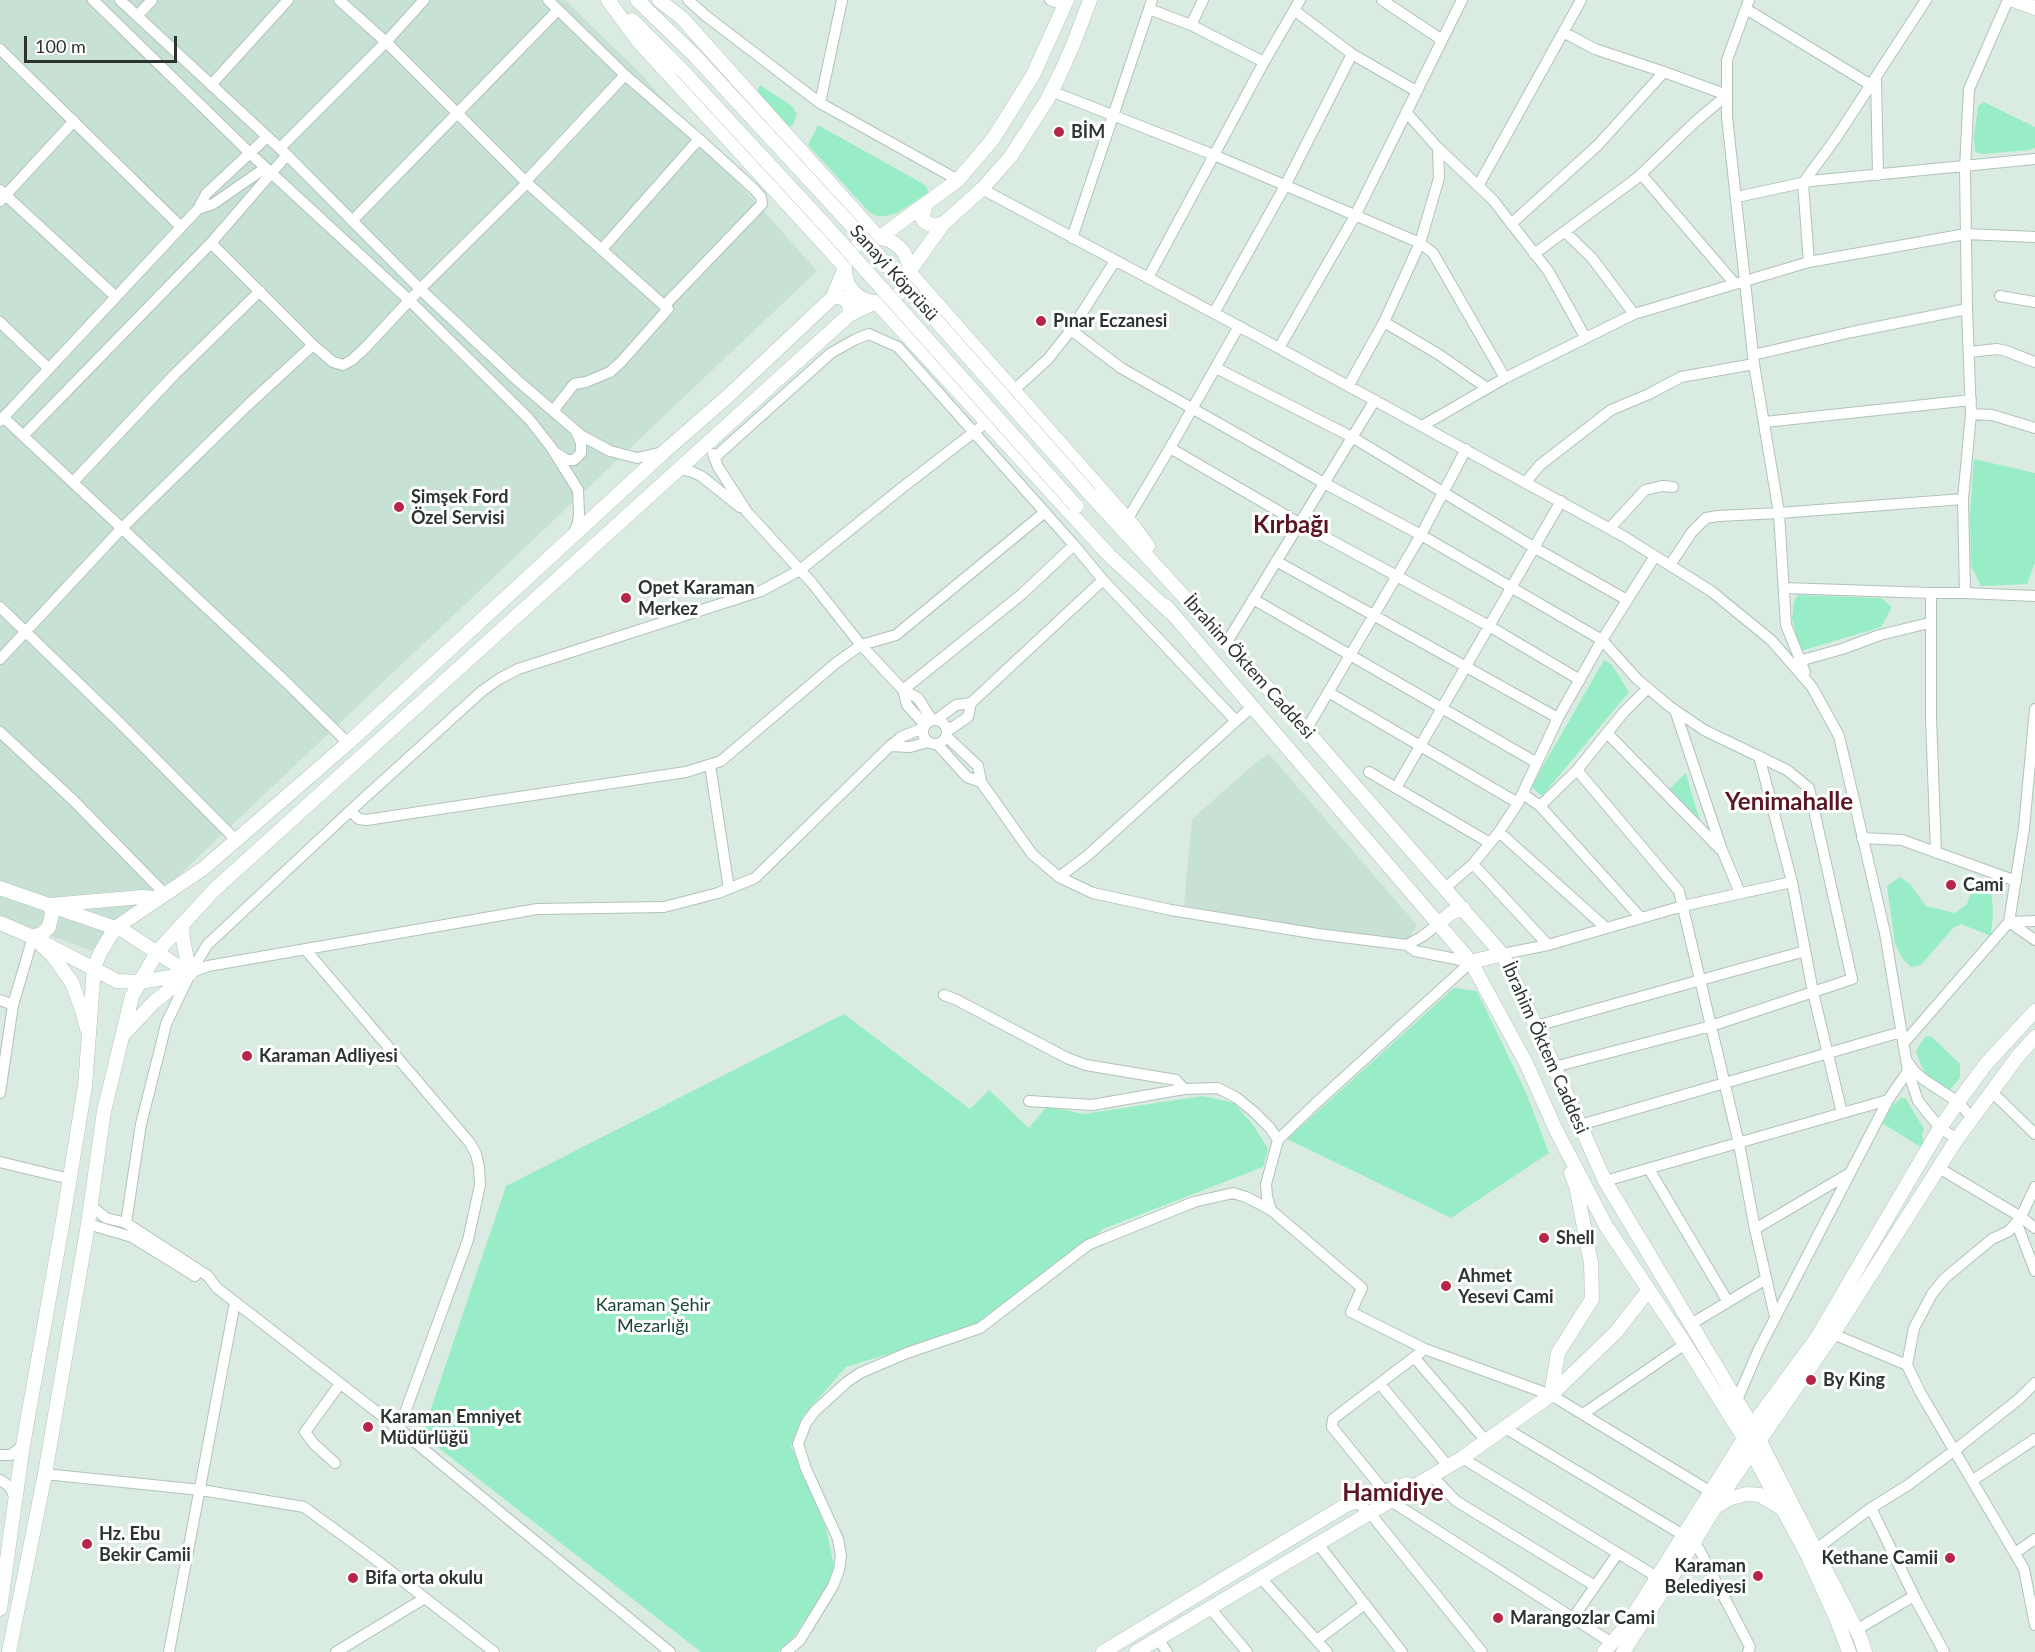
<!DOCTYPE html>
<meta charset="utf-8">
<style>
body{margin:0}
#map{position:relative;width:2035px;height:1652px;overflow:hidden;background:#daece2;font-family:Lato,sans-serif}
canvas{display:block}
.scale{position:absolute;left:24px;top:36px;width:153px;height:27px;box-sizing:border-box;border:3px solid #2d3430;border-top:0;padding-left:8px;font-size:18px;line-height:21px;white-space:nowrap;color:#2d3430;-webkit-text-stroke:4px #fff;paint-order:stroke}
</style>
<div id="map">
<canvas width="2035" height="1652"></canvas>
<div class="scale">100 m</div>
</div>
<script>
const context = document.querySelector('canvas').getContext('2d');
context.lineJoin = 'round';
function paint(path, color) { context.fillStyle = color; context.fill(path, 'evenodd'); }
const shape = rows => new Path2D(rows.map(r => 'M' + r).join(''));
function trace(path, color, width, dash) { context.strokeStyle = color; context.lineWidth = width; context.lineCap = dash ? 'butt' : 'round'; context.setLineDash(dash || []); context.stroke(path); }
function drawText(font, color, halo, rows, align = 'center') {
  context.font = font + ' Lato,sans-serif'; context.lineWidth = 6; context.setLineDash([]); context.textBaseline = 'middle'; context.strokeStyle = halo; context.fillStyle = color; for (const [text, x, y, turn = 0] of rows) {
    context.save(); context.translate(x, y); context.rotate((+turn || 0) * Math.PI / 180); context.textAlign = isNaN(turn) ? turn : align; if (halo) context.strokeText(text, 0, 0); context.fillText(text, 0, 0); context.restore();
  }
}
paint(shape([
 [0,0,565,0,643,76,817,271,97,953,0,917],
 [1269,754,1417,925,1404,947,1184,905,1192,819,1260,759]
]), '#c8e1d5');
paint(shape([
 [760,85,792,106,797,114,793,125,789,127,756,93],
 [1984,102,2035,127,2035,148,2029,150,1983,154,1975,152,1974,137,1978,106],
 [818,125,920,182,927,187,928,193,897,213,886,216,877,216,869,212,808,145],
 [1974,459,2035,473,2035,563,2027,584,1981,586,1971,566,1970,515],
 [1798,595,1881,598,1892,607,1881,627,1801,651,1792,619,1794,601],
 [1604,660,1612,665,1629,692,1542,796,1531,787],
 [1686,773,1692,795,1702,826,1667,791],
 [1900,877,1910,884,1926,906,1955,913,1967,904,1974,882,1985,885,1991,890,1993,911,1991,936,1961,924,1953,928,1921,965,1911,967,1902,958,1895,944,1887,886],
 [1454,988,1477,991,1527,1095,1549,1153,1451,1218,1287,1139],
 [844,1014,970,1109,989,1090,1029,1128,1047,1106,1083,1114,1203,1096,1234,1103,1254,1126,1268,1149,1263,1167,1103,1229,1056,1269,976,1327,846,1367,803,1416,791,1446,826,1528,836,1575,790,1642,778,1652,701,1652,422,1435,506,1186],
 [1926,1036,1932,1037,1960,1064,1960,1078,1949,1091,1934,1086,1923,1069,1916,1053,1919,1045],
 [1902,1097,1906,1099,1924,1129,1922,1135,1924,1144,1922,1148,1882,1123,1892,1106]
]), '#98edc6');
const minor = shape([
 [93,0,255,158,409,300,529,419,551,447,578,490,579,513,578,523,573,535],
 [120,0,287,155,420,289,517,380,582,436,610,451,637,458,663,452],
 [339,0,386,42,527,183,668,309,621,362,610,372,586,382,574,384,553,411],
 [548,0,625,75,699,139,754,189,761,197,762,204,665,305],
 [688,0,706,16,820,103,958,180],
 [1050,0,1066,6],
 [1382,0,1442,40],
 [1749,0,1727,60,1727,117,1754,364,1779,513,1786,625,1805,672],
 [1149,9,1191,25,1264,62],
 [1746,9,1871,85],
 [1294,10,1352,54,1416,91],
 [137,16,152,0],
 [1191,25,1203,0],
 [0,49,181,227],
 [1876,78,1878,175],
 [211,85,288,0],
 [1051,91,1214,155,1420,243,1433,253,1505,378],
 [820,103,842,0],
 [1406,112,1438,148,1493,200,1549,272,1585,337],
 [280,148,386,42,424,0],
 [265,168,213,204,198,209,206,194,267,137],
 [1641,174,1735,284],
 [526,181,625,75],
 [1478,186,1581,0],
 [982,189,1253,334,1623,536,1711,591,1771,640,1812,687,1839,736,1885,933,1908,1071,1918,1101,1940,1128,1957,1139],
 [0,190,115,296],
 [1737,197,1811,181,2035,159],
 [0,201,74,121],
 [352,221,558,10],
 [1511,224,1598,145,1664,72],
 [1565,232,1592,258,1634,314],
 [1072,238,1152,0],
 [211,243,313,345,333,362,343,365,352,360,366,347,420,289,527,183],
 [602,249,699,139],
 [1534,254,1637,178,1695,122,1727,95,1664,72,1595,49,1563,32],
 [1809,262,1803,183,1836,138,1926,0],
 [1148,278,1264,62,1300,0],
 [2000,296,2035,302],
 [1214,313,1285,186,1352,54],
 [0,322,48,368],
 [1384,322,1438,354,1487,388],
 [1071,330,1121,368,1324,483,1421,535,1602,640,1637,679,1669,706,1704,730,1787,770,1809,788,1852,979,1711,1026,1554,1067],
 [1279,348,1355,216,1462,0],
 [1969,352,1997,349,2006,351,2035,362],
 [1753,355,1852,332,1967,309],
 [1216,368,1352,437,1535,548,1627,600],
 [1349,385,1384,322,1420,243,1439,178,1438,148],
 [1014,390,1048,359,1071,330,1115,261],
 [1971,414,1992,415,2035,428],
 [3,417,287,683,348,743],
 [0,421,198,209],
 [1765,422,1971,400],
 [1422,426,1505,378,1634,314,1809,262,1966,234,2035,237],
 [23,436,211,243,287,155],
 [1170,448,1299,523,1489,626,1580,680],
 [556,453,567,460,574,460,581,453,581,443,576,431],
 [713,454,718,467,747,512,812,583,861,645,903,690,918,698,932,720],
 [714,458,831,353,856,339,869,334,898,347,1074,545,1103,580],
 [677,469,690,471,701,476,740,507],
 [73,482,175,374,260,291],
 [1526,482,1540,465,1611,410,1649,394,1681,377,1754,364],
 [1127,520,1170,448,1239,326],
 [1610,528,1645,490,1662,486,1673,487],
 [1276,561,1558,718],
 [1670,565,1692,532,1706,518,1718,516,1779,513,1963,499],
 [1784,588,1931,593,1965,593,2035,596],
 [1931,593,1931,717,1936,853],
 [1965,593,1963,499,1971,414,1967,309,1965,168,1969,89,2008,0],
 [1253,599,1537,763],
 [0,607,121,724,236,840],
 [1227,642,1375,400],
 [0,659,122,528,249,404,313,345],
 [1799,661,1842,649,1880,635,1929,623],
 [903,690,1022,594,1074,545],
 [903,690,907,705,925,725],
 [1328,692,1518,803],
 [2035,709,2024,828,2009,922,2035,940],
 [1675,710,1722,850,1740,893],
 [936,720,956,705,971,703],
 '923 732a12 12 0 1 1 24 0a12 12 0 1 1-24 0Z',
 [1306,730,1421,535,1466,449],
 [947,731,968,717,971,703,1103,580,1236,721,1253,706],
 [0,732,73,800,164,893],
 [1607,733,1720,849],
 [946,736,978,766,981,782,1032,854,1059,877,1093,893,1171,910,1318,934,1407,945,1415,951,1471,962],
 [937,744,967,777,981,782],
 [890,746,910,747,928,742],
 [1759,756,1792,882,1813,992,1842,1113],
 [710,765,729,889],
 [1577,770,1679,891,1739,1144,1755,1229,1775,1317],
 [1369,772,1490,843],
 [1396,788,1561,501],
 [1523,794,1540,806,1641,918],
 [1540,806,1577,770,1624,712,1648,688],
 [350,811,359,819,366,820,686,772,721,761,836,663,861,645,896,635,1045,512],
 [1499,832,1606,928],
 [1862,838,1902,840,2016,881],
 [1473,864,1548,945],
 [1059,877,1087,856,1236,721],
 [1445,888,1473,864,1499,832,1518,803,1558,718,1602,640,1655,556],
 [1407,945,1423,936,1438,924],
 [305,949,470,1143,476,1154,479,1167,480,1185,468,1240,399,1429],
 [1502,954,1548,945,1683,906,1792,882],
 [1471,962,1314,1105,1278,1140,1266,1184,1267,1197,1271,1210,1362,1288,1351,1312,1425,1349,1551,1395,1711,1492],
 [190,973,208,966,537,909,664,907,718,893,755,878,890,746,901,737,923,728],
 [944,995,957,1000,1067,1058,1086,1065,1176,1080,1184,1089],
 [0,1000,13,1005],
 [1536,1026,1805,951],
 [1903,1044,2009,922,2035,921],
 [1908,1062,1914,1071,1923,1079,1958,1102,1972,1118],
 [1992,1092,2035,1134],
 [0,1093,13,1005,33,937],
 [1029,1101,1092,1105,1184,1089,1218,1088,1237,1098,1254,1112,1270,1128,1278,1140],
 [1580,1125,1901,1032],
 [0,1162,70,1179],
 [1649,1169,1728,1302],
 [1605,1181,1888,1100,1908,1071],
 [2035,1187,2021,1217,2035,1228],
 [91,1206,106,1218,126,1223,208,1276,217,1288,399,1429,670,1652],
 [126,1223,141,1124,162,1041,166,1024,190,974,207,945,350,811,482,691,499,679,518,669,761,591,800,570,903,487,987,422],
 [88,1224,132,1237,195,1276],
 [2017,1224,2035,1271],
 [1755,1229,1850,1173],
 [1691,1324,1766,1279],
 [1833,1334,1907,1365,1920,1392,2024,1569,2035,1625],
 [1414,1357,1486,1441],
 [1907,1365,1914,1328,1932,1294,1945,1278,1992,1239,2009,1231,2021,1217,1939,1168],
 [1380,1384,1448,1466],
 [1737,1400,1759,1349,1888,1100],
 [1583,1414,1685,1344],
 [1505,1428,1683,1535,1699,1549,1750,1647,1748,1652],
 [0,1455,11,1455,23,1445],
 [1462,1458,1657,1577],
 [335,1463,314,1444,305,1432,340,1384],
 [45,1474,201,1490,304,1507,371,1556,494,1652],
 [1432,1476,1456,1501,1595,1586],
 [0,1480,9,1486,16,1499],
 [1973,1480,2035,1439],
 [1385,1492,1332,1427,1333,1419,1425,1349],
 [1384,1499,1391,1501,1612,1643],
 [1356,1502,1370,1513,1482,1652],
 [1871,1508,1917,1602,1944,1652],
 [1318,1544,1402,1652],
 [1811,1553,1871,1508,1908,1485,1955,1450,2019,1399,2035,1383],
 [2015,1553,2035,1539],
 [1261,1578,1327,1652],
 [1210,1608,1247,1652],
 [1573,1618,1618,1553],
 [1856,1630,1914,1596],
 [1158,1639,1167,1652],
 [1317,1640,1365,1604],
 [169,1652,235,1302],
 [336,1652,425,1598],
 [786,1652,800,1640,833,1586,839,1570,841,1556,838,1539,806,1469,798,1444,806,1423,815,1411,847,1382,860,1373,907,1353,980,1328,1088,1245,1102,1239,1194,1202,1233,1193,1246,1197,1271,1210]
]);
const major = shape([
 [637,0,694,55],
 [659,0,682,18,879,238,958,180,993,139,1033,75,1067,0],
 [1090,0,1073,45,1060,74,1047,100,1011,156,982,189,944,223,909,272,1135,528,1148,546],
 [2013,0,2035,8],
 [632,20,681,69],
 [926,204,922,218,925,222,934,226,944,223],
 '845 270a32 32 0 1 1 64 0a32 32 0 1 1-64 0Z',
 [833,297,840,297,846,300,850,306,849,315],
 [1090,494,1306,730,1502,954,1536,1026,1605,1181,1752,1426,1860,1637,1865,1652],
 [1166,606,1471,962,1526,1063,1556,1130,1606,1226,1685,1344,1744,1438,1808,1556,1837,1620,1849,1652],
 [0,888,124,931,190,974],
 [0,923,33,937,117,981,139,982,190,974],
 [1438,924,1451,913,1463,908],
 [182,925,183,940,190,974],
 [1471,962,1502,954],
 [87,1029,82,1010,72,983,53,956,33,937,42,934,49,927,52,914,50,905,142,897,156,898],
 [123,1035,154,1002,188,975],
 [1551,1395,1558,1353,1592,1299,1591,1263,1576,1186,1571,1173],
 [1717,1506,1731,1498,1747,1494,1760,1495,1781,1508],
 [0,1609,23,1445,63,1220,85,1086,94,968,100,953,115,928,204,868,348,743,664,452,728,396,833,297,845,267,639,42,608,0],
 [9,1652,45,1474,88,1224,104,1111,132,996,157,952,214,890,849,315,876,302,1109,555,1170,612],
 [1103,1652,1346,1505,1407,1484],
 [1136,1652,1462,1458,1551,1395,1616,1332,1648,1291],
 [1604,1652,1628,1624,1752,1426,1816,1339,1940,1128,1958,1102,1986,1064,2035,1011],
 [1623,1652,1693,1544,1726,1489,1833,1334,1957,1139,2018,1056,2035,1037]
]);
trace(minor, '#b1c2ba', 12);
trace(major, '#b1c2ba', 15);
trace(minor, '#fff', 10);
trace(major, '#fff', 14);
const majorBridge = shape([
 [694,55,854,228,1090,494],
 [681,69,828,228,1076,506]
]);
trace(majorBridge, '#b1c2ba', 15, []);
trace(majorBridge, '#fff', 14);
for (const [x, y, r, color] of [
 [1059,132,6,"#b72648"],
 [1041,321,6,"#b72648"],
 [399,507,6,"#b72648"],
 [626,598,6,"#b72648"],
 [1951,885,6,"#b72648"],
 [247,1056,6,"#b72648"],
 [1544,1238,6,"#b72648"],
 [1446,1286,6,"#b72648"],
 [1811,1380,6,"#b72648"],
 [368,1427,6,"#b72648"],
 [87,1544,6,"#b72648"],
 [1950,1558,6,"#b72648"],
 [1758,1576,6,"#b72648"],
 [353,1578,6,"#b72648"],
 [1498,1618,6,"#b72648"]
]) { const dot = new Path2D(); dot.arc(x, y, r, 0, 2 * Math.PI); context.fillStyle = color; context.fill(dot); trace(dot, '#fff', 2); }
drawText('bold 18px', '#2d3430', '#fff', [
 ["BİM",1071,132],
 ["Pınar Eczanesi",1053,321],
 ["Şimşek Ford",411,497],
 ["Özel Servisi",411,518],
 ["Opet Karaman",638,588],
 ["Merkez",638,609],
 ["Cami",1963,885],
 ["Karaman Adliyesi",259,1056],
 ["Shell",1556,1238],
 ["Ahmet",1458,1276],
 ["Yesevi Cami",1458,1297],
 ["By King",1823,1380],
 ["Karaman Emniyet",380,1417],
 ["Müdürlüğü",380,1438],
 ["Hz. Ebu",99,1534],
 ["Bekir Camii",99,1555],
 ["Kethane Camii",1938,1558,"right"],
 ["Karaman",1746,1566,"right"],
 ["Belediyesi",1746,1587,"right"],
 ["Bifa orta okulu",365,1578],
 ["Marangozlar Cami",1510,1618]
], 'left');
drawText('18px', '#2d3430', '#fff', [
 ["Sanayi Köprüsü",894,273,48],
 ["İbrahim Öktem Caddesi",1249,667,48],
 ["İbrahim Öktem Caddesi",1545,1048,66]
]);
drawText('18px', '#174835', '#fff', [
 ["Karaman Şehir",653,1305],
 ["Mezarlığı",653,1326]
]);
drawText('bold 24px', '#5b1624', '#fff', [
 ["Kırbağı",1291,525],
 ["Yenimahalle",1789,802],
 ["Hamidiye",1393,1493]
]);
</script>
